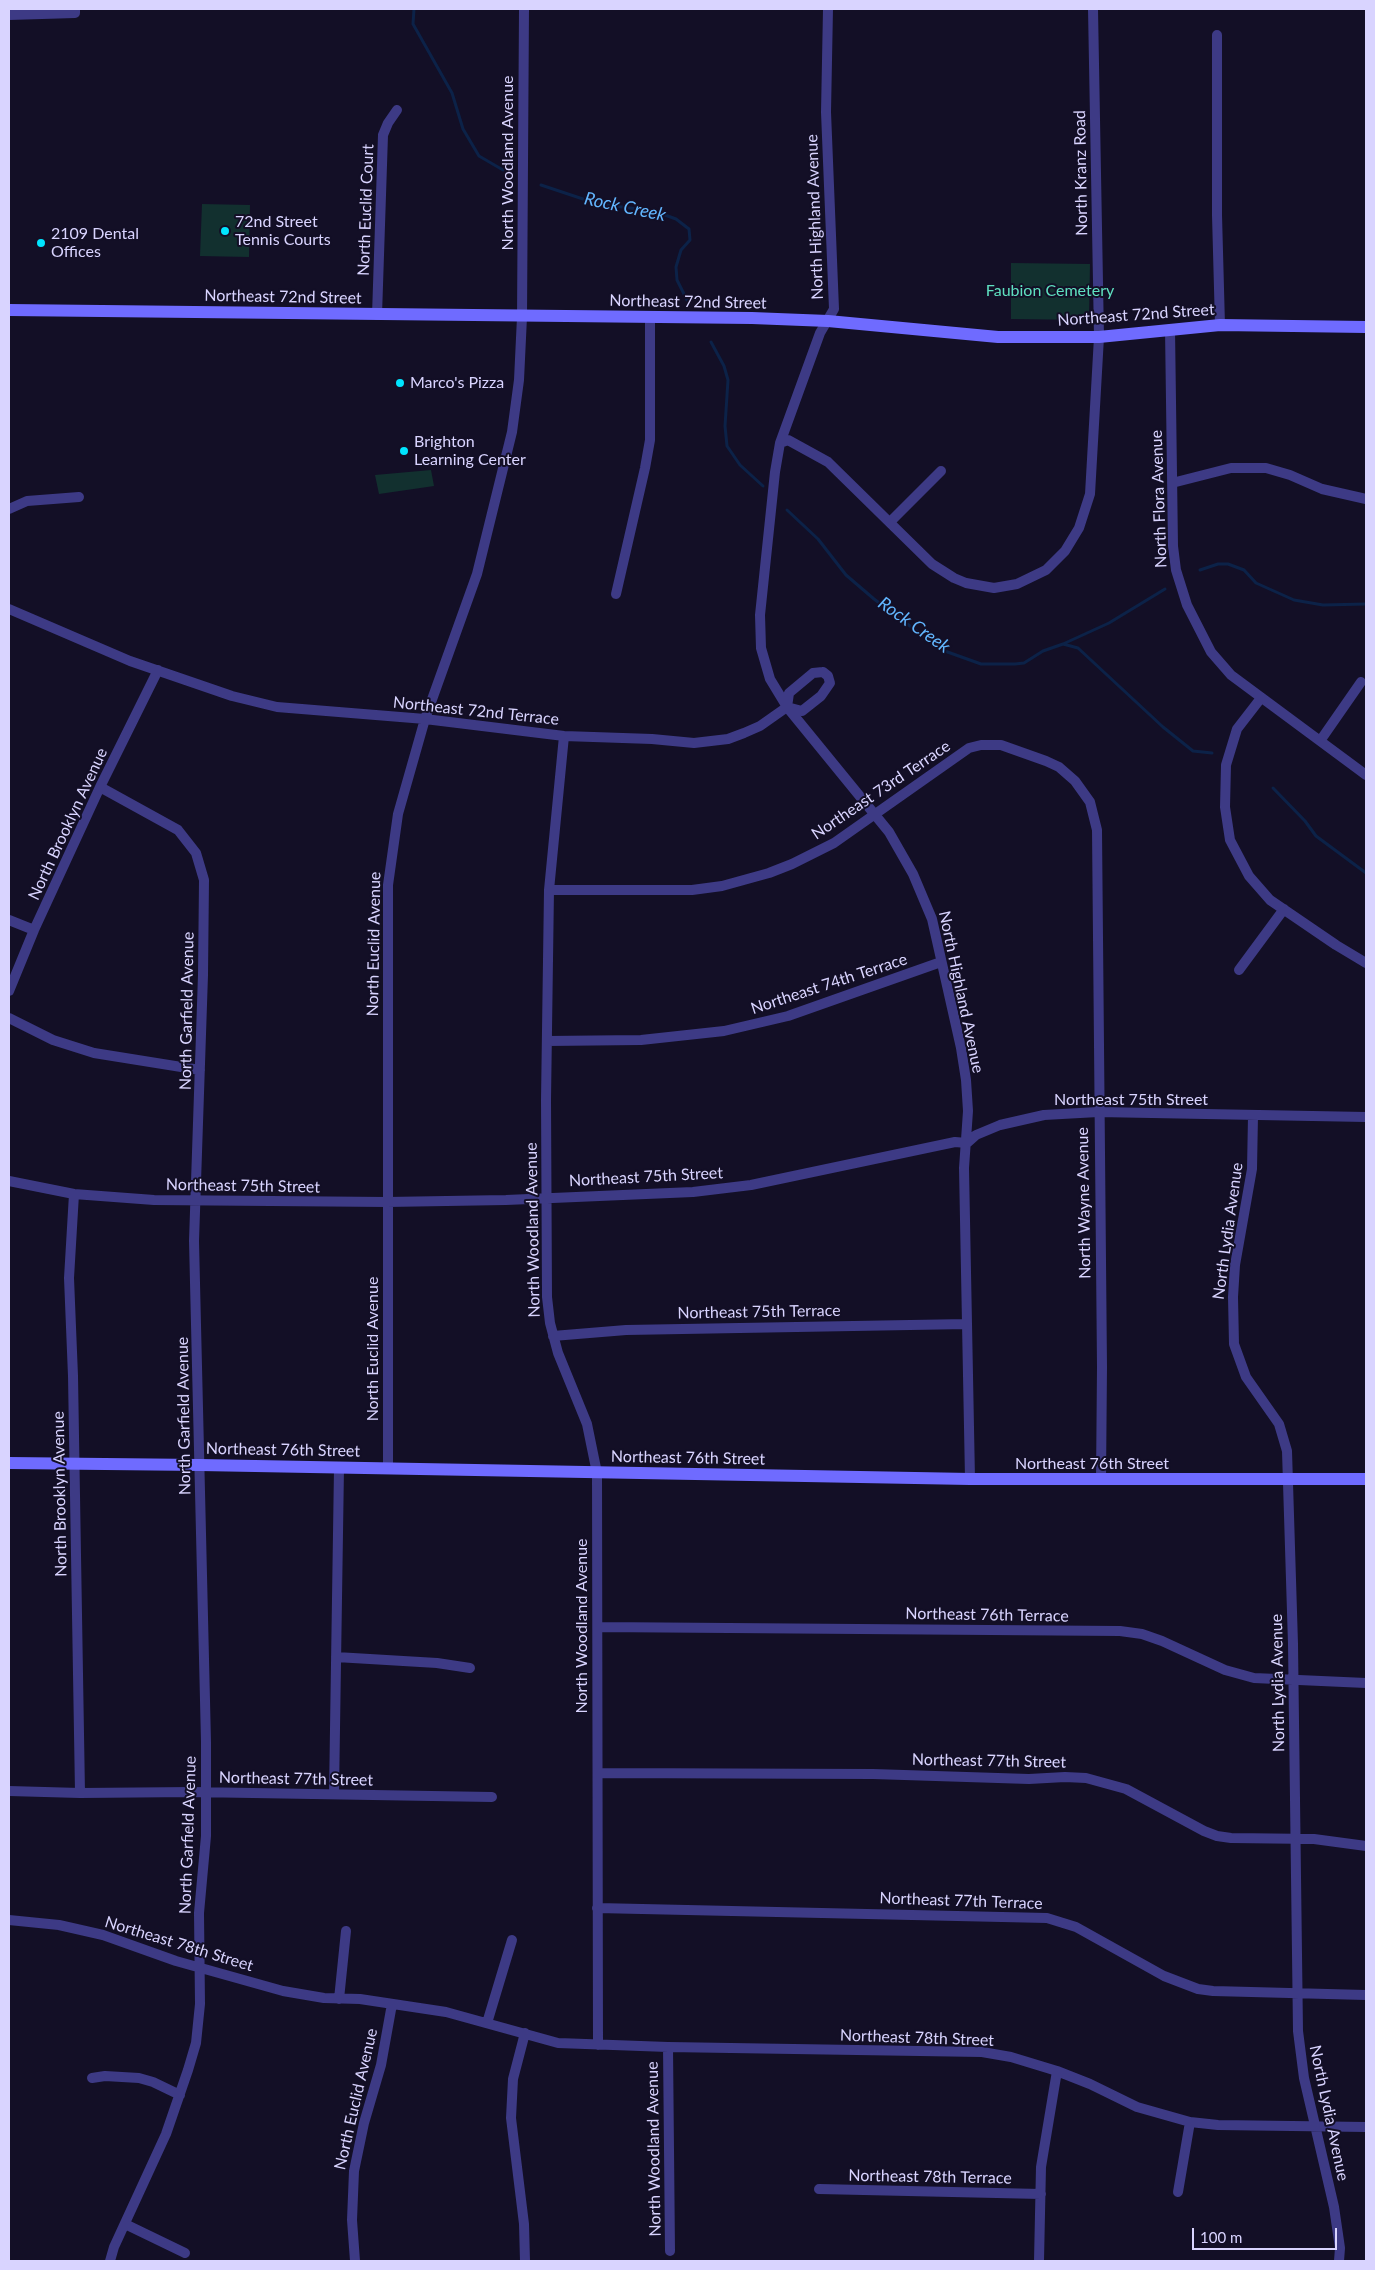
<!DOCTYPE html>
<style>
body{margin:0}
#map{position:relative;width:1375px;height:2270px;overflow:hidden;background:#130f26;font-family:Lato,sans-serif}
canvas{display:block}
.frame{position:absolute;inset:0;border:10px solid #d9d4ff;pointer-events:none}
.scale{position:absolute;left:1192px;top:2228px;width:145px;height:22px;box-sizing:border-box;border:2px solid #d9d4ff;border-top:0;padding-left:6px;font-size:15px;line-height:18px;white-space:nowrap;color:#d9d4ff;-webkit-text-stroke:4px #130f26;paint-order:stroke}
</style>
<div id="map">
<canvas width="1375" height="2270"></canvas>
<div class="frame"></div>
<div class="scale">100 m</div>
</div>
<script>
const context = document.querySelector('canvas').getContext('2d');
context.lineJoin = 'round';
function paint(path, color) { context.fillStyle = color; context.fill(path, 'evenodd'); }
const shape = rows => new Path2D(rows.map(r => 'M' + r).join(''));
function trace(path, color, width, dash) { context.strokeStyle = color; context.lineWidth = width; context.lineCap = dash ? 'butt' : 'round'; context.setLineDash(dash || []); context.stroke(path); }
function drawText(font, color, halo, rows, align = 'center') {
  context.font = font + ' Lato,sans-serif'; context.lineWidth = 4; context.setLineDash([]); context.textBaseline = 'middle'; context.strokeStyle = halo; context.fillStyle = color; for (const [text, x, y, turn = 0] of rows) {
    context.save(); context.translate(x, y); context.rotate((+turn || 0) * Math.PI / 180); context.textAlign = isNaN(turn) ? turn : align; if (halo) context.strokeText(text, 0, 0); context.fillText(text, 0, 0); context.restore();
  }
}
paint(shape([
 [202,204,250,205,249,257,200,256],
 [1011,263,1090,264,1089,320,1011,319],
 [431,470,434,486,379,494,375,475]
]), '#12302f');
trace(shape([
 [414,9,413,24,452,93,463,129,479,156,503,170],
 [541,185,598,204,654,211,676,219,689,229,690,240,681,250,676,267,677,280,687,300],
 [711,342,724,366,728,380,725,426,727,446,740,465,763,486],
 [787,510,818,539,846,575,874,599,942,650,981,664,1015,664,1024,663,1043,651,1063,644,1078,648,1163,727,1193,751,1212,753],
 [1200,570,1218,564,1228,564,1244,570,1256,583,1294,600,1323,605,1366,604],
 [1063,644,1109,623,1165,589],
 [1273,788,1305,821,1316,836,1366,873]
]), '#0c2248', 3);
trace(shape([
 [828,9,826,112,834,309,820,333,780,443,775,472,760,615,761,648,770,679,787,707,889,832,913,874,932,919,961,1048,966,1080,968,1111,964,1168,970,1479],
 [9,15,75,13,75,9],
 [1217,35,1217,215,1220,325],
 [377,315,383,135,388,123,397,110],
 [1170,329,1173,546,1176,570,1187,605,1211,652,1231,675,1366,775],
 [780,443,788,440,828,462,932,564,954,578,966,583,994,588,1017,584,1046,570,1065,551,1079,528,1090,494,1099,337,1093,9],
 [1172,483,1231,468,1266,468,1290,475,1322,489,1366,499],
 [9,509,27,501,79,497],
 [890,522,941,471],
 [616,594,645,468,650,440,650,317],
 [9,609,130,661,232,696,277,707,425,719,564,736,652,739,694,743,728,739,744,733,760,726,787,707],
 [823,672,828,676,830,683,821,696,802,711,787,707,789,693,813,673,823,672],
 [1261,698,1237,729,1226,765,1225,807,1230,840,1249,876,1270,900,1336,945,1366,963],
 [564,736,549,890,546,1100,547,1297,550,1323,558,1353,587,1424,597,1473,598,2045],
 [1320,741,1361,682],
 [100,787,178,830,196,853,204,880,203,975,194,1241,206,1742,206,1836,199,1913,200,2004,196,2043,188,2070,166,2134,114,2247,110,2261],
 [549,890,692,890,722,886,769,873,792,864,834,843,969,748,981,745,1001,745,1046,761,1059,767,1075,781,1090,802,1097,830,1102,1367,1101,1480],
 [9,920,34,930],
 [1239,970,1284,909],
 [9,991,34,930,100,787,158,670],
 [9,1018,53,1040,94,1053,200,1070],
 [547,1041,641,1040,724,1031,788,1016,941,962],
 [1253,1116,1252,1169,1235,1265,1233,1297,1234,1344,1246,1377,1279,1424,1287,1451,1293,1644,1298,2031,1304,2078,1334,2207,1340,2248,1339,2261],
 [9,1181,74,1194,154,1200,387,1202,506,1200,693,1192,751,1185,955,1142,967,1143,976,1135,1000,1125,1044,1115,1098,1112,1366,1117],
 [74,1194,69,1278,73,1376,80,1793],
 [553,1336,626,1330,967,1324],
 [388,1469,388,885,398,814,425,719,477,574,512,432,519,380,522,317,524,9],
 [598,1627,1120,1631,1142,1634,1162,1641,1225,1670,1254,1678,1366,1683],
 [336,1657,437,1663,470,1668],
 [598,1773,873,1774,1029,1779,1065,1777,1086,1778,1126,1789,1204,1831,1217,1836,1231,1838,1314,1839,1366,1846],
 [9,1791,80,1793,193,1792,492,1797],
 [334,1794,339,1468],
 [597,1908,1047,1918,1076,1927,1164,1976,1198,1989,1213,1991,1366,1995],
 [9,1920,59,1925,103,1935,176,1961,283,1991,324,1998,360,1999,446,2012,558,2043,668,2047,982,2052,1011,2057,1057,2071,1090,2084,1137,2107,1190,2122,1218,2125,1366,2127],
 [339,1999,346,1931],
 [487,2023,512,1940],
 [525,2033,513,2079,511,2118,524,2224,525,2261],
 [668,2047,670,2251],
 [92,2078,105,2076,139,2078,153,2082,180,2095],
 [819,2189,1041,2194],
 [1178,2192,1190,2122],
 [125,2224,185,2253],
 [355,2261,352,2220,354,2171,364,2123,381,2065,392,2004],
 [1039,2261,1041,2167,1057,2071]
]), '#3d3a85', 10);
trace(shape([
 [9,310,752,318,828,321,998,337,1099,337,1220,325,1366,327],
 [9,1463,200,1465,970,1479,1366,1479]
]), '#6f6bff', 12);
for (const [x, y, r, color] of [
 [225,231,5,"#00e5ff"],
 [41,243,5,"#00e5ff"],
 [400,383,5,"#00e5ff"],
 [404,451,5,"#00e5ff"]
]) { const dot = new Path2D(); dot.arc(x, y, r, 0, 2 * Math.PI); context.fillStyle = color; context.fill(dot); trace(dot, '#130f26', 2); }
drawText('16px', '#d9d4ff', '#130f26', [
 ["North Woodland Avenue",508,163,-90],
 ["North Kranz Road",1081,173,-91],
 ["North Euclid Court",366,210,-88],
 ["North Highland Avenue",815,217,-92],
 ["Northeast 72nd Street",283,297,1],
 ["Northeast 72nd Street",688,302,1],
 ["Northeast 72nd Street",1136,315,-4],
 ["North Flora Avenue",1159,499,-92],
 ["Northeast 72nd Terrace",476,711,6],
 ["Northeast 73rd Terrace",881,790,-34],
 ["North Brooklyn Avenue",68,824,-65],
 ["North Euclid Avenue",374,944,-89],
 ["Northeast 74th Terrace",829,984,-18],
 ["North Highland Avenue",961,992,78],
 ["North Garfield Avenue",187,1011,-89],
 ["Northeast 75th Street",1131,1100],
 ["Northeast 75th Street",646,1177,-3],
 ["Northeast 75th Street",243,1186,1],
 ["North Wayne Avenue",1084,1203,-91],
 ["North Woodland Avenue",533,1230,-91],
 ["North Lydia Avenue",1228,1231,-82],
 ["Northeast 75th Terrace",759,1312,-1],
 ["North Euclid Avenue",373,1349,-90],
 ["North Garfield Avenue",184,1416,-91],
 ["Northeast 76th Street",283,1450,1],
 ["Northeast 76th Street",688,1458,1],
 ["Northeast 76th Street",1092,1464],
 ["North Brooklyn Avenue",60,1494,-91],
 ["Northeast 76th Terrace",987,1615,1],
 ["North Woodland Avenue",582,1626,-90],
 ["North Lydia Avenue",1278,1683,-91],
 ["Northeast 77th Street",989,1761,1],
 ["Northeast 77th Street",296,1779,1],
 ["North Garfield Avenue",188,1835,-88],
 ["Northeast 77th Terrace",961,1901,2],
 ["Northeast 78th Street",179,1944,17],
 ["Northeast 78th Street",917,2038,2],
 ["North Euclid Avenue",356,2099,-77],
 ["North Lydia Avenue",1329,2113,78],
 ["North Woodland Avenue",654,2149,-91],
 ["Northeast 78th Terrace",930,2177,1]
]);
drawText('16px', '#d9d4ff', '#130f26', [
 ["72nd Street",235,222],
 ["Tennis Courts",235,240],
 ["2109 Dental",51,234],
 ["Offices",51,252],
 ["Marco's Pizza",410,383],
 ["Brighton",414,442],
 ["Learning Center",414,460]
], 'left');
drawText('16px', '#5fe0c0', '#130f26', [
 ["Faubion Cemetery",1050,291]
]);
drawText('italic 18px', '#62b6ff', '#130f26', [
 ["Rock Creek",625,207,12],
 ["Rock Creek",914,625,35]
]);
</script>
